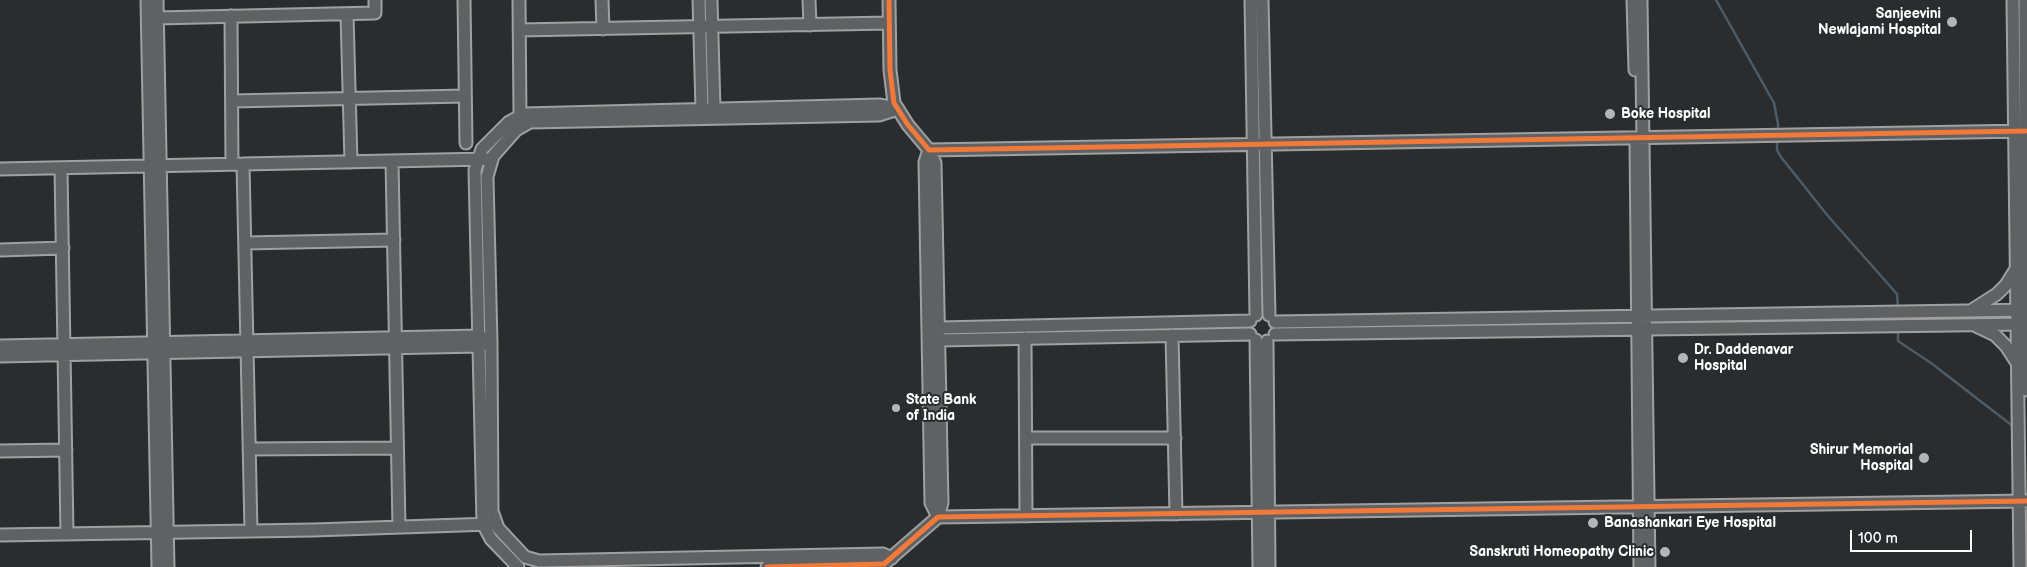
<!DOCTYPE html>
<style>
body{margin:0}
#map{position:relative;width:2027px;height:567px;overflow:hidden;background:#2b2c2d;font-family:"Balsamiq Sans",sans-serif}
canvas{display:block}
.scale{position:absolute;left:1850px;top:530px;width:122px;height:22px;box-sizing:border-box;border:2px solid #fff;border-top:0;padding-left:6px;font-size:15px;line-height:18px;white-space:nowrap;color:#fff;-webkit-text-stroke:4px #2a2d2e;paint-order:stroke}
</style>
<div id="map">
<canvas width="2027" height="567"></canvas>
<div class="scale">100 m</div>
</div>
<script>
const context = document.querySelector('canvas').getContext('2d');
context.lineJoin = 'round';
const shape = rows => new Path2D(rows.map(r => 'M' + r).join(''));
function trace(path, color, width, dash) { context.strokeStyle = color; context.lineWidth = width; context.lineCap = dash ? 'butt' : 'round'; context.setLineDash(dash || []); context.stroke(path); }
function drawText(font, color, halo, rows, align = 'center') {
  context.font = font + ' "Balsamiq Sans",sans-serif'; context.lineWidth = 4; context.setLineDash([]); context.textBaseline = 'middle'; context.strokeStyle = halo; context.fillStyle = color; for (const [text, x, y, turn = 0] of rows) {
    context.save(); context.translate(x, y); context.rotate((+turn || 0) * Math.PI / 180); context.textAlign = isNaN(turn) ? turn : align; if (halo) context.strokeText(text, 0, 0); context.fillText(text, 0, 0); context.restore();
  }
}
trace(shape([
 [1716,0,1774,103,1778,124,1778,133],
 [1777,139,1777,150,1781,157,1828,216,1897,294,1898,309],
 [1898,329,1898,341,1931,363,2014,427]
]), '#4b5c6a', 2.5);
const minor = shape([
 [147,0,158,567],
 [157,0,168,567],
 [464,0,466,143],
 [519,0,520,116,522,122],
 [602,0,603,29],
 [699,0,702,109],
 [711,0,714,109],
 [809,0,810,25],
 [889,0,890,70,894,103,908,125,929,150,2025,131],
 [1251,0,1256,315],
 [1262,0,1269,315],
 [1633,0,1635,70],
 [1641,0,1649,567],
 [2013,0,2020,567],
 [2025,0,2027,390],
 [347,14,351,162],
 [231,16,232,164],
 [157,18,375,13,375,0],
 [519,30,889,23],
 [232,101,465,96],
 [1636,141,1640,567],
 [929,150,935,163,942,503,938,517,931,503,925,162,929,150],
 [392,161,399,527],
 [243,164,251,531],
 [61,168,67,534],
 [0,169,486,159],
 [245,243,394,240],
 [0,250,63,248],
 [1972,310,1997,294,2006,285,2016,269],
 [1275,322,2027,310],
 [1976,326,1995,335,2006,346,2017,363],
 [933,332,939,328,1250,321],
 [1275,334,2027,324],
 [1172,335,1176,514],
 [932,337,939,340,1250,334],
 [1025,338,1026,516],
 [1256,340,1259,567],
 [1267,341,1269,567],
 [0,346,479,336,485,339],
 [0,356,479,346,485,344],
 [1026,438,1175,438],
 [249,449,397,448],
 [0,451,66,450],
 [0,535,313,530,491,524],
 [892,558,883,554,539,561,525,557,498,528,492,511,491,342,487,177,493,156,516,130,530,122,879,115,898,109],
 [518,567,491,539,483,524,475,170,482,149,509,122,524,114,879,105,896,108],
 [767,567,884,564,938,517,2027,501]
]);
trace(minor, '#a0a0a0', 15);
trace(minor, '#606162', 11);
trace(shape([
 [889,0,890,70,894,103,908,125,929,150,2025,131],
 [767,567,884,564,938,517,2027,501]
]), '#f17a3a', 5);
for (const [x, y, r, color] of [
 [1952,22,6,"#b5b5b6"],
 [1610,114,6,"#b5b5b6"],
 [1683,358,6,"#b5b5b6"],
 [896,408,5,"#b5b5b6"],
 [1924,458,6,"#b5b5b6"],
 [1593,523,6,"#b5b5b6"],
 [1665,552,6,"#b5b5b6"]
]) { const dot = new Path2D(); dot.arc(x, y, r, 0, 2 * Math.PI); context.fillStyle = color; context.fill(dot); trace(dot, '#2a2d2e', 2); }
drawText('bold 14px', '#fff', '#2a2d2e', [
 ["Sanjeevini",1941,14,"right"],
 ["Newlajami Hospital",1941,30,"right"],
 ["Boke Hospital",1621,114],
 ["Dr. Daddenavar",1694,350],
 ["Hospital",1694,366],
 ["State Bank",906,400],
 ["of India",906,416],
 ["Shirur Memorial",1913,450,"right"],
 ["Hospital",1913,466,"right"],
 ["Banashankari Eye Hospital",1604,523],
 ["Sanskruti Homeopathy Clinic",1654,552,"right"]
], 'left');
</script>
